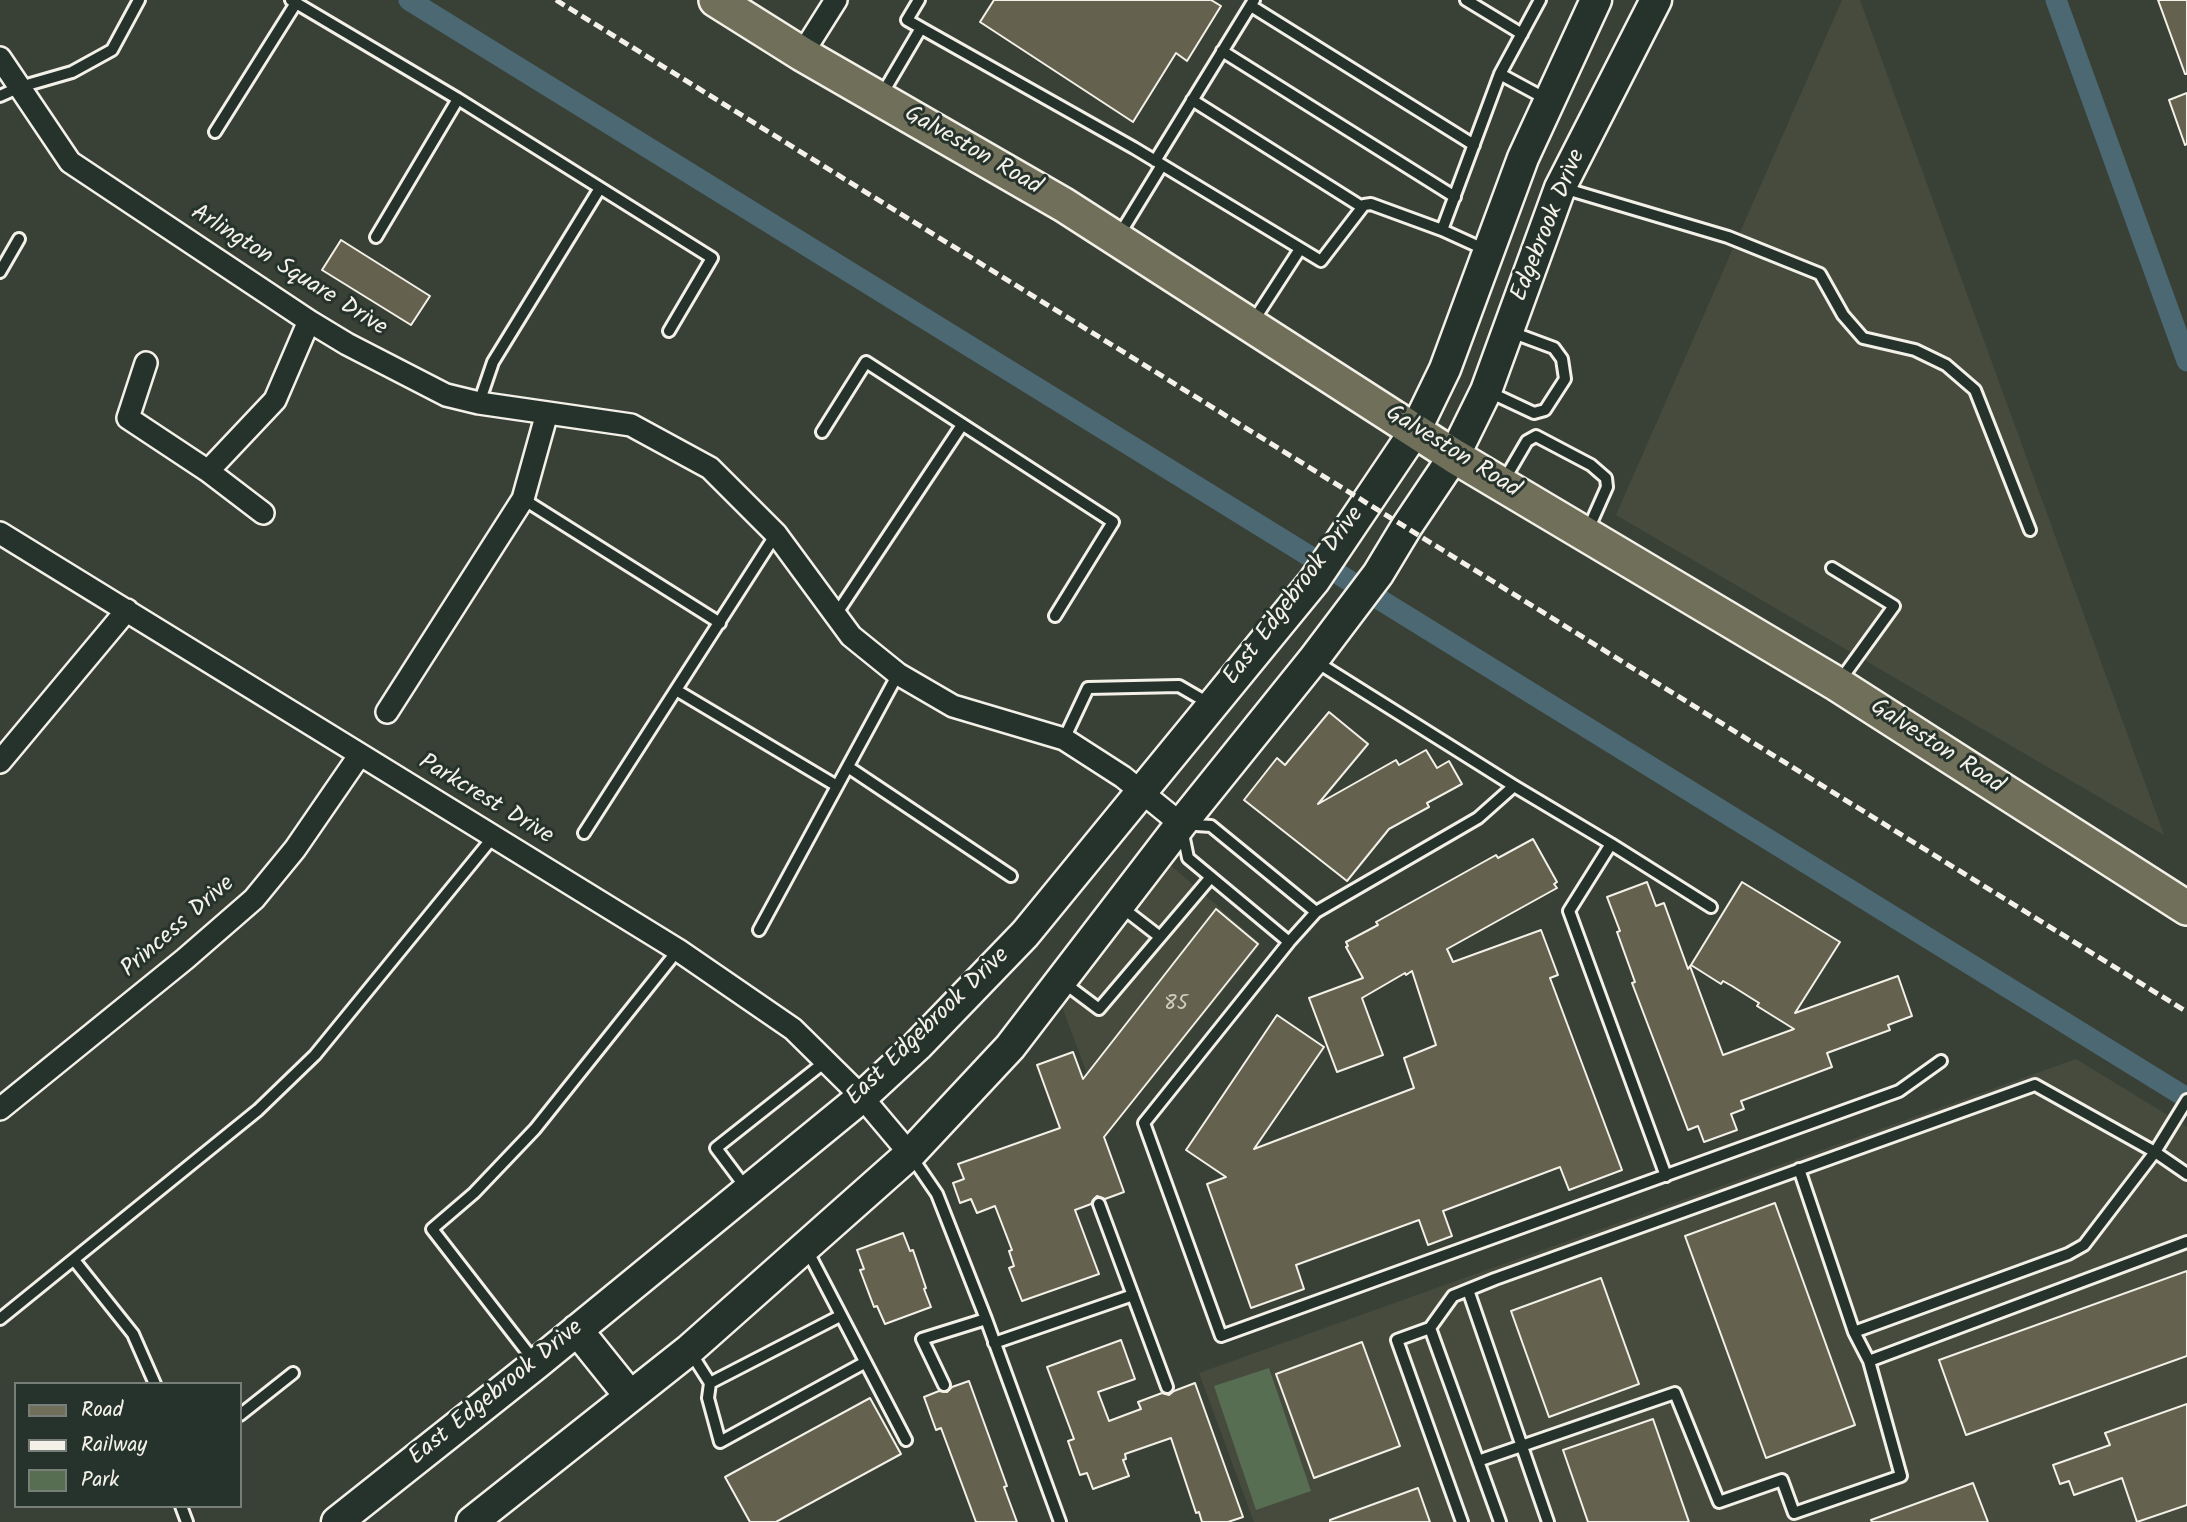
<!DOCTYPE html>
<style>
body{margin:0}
#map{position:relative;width:2187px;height:1522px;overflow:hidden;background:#394137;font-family:Kalam,sans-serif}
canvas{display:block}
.legend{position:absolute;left:14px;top:1382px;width:228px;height:126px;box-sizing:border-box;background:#26332d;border:2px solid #787f78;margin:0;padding:9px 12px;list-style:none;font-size:21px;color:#f4f1e8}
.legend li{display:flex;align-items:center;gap:14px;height:35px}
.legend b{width:35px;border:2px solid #787f78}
</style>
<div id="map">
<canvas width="2187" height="1522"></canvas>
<ul class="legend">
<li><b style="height:9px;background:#706f59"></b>Road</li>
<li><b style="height:9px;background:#f4f1e8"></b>Railway</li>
<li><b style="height:19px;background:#576e53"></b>Park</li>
</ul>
</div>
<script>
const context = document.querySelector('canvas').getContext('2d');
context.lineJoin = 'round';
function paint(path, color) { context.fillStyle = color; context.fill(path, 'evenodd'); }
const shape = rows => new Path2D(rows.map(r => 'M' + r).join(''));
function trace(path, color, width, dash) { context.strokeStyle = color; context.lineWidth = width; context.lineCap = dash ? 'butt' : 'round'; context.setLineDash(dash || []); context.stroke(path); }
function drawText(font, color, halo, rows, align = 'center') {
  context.font = font + ' Kalam,sans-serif'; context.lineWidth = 6; context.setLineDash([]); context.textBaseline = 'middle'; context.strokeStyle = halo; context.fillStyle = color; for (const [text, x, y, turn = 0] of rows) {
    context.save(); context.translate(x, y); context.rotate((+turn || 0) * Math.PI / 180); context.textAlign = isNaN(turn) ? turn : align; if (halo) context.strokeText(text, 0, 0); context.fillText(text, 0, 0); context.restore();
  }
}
paint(shape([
 [1842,0,1860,0,2164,835,1616,515],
 [1167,862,1261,944,1109,1132,1058,996],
 [2076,1059,2187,1127,2187,1522,1254,1522,1199,1373]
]), '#464b3e');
paint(shape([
 [1269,1368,1311,1491,1256,1510,1214,1386]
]), '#576e53');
trace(shape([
 [409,0,2187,1098],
 [2056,0,2187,361]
]), '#4c6872', 21);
const building = shape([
 [994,0,1211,0,1221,6,1187,61,1176,53,1133,122,980,22,994,0],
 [2158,0,2187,0,2187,74,2185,74,2158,0],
 [2187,93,2187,144,2185,145,2169,100,2187,93],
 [341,240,430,296,411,325,322,270,341,240],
 [1329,712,1368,744,1318,804,1396,760,1399,765,1426,750,1437,768,1449,761,1462,784,1427,803,1429,807,1389,829,1347,881,1244,800,1277,758,1285,765,1329,712],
 [1533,839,1557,882,1554,884,1557,888,1447,949,1453,962,1541,930,1558,975,1550,978,1622,1170,1569,1190,1560,1167,1443,1211,1452,1236,1428,1245,1419,1220,1296,1265,1304,1289,1251,1308,1207,1184,1226,1177,1186,1150,1277,1015,1324,1047,1254,1149,1414,1088,1404,1058,1436,1045,1412,971,1406,975,1405,973,1362,998,1383,1055,1337,1072,1309,998,1363,978,1346,947,1348,946,1346,942,1378,925,1376,922,1496,855,1498,858,1533,839],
 [1647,882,1656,906,1664,903,1688,969,1690,966,1723,1055,1794,1029,1757,1006,1759,1003,1732,986,1723,981,1721,984,1691,965,1742,882,1840,942,1795,1013,1898,976,1912,1016,1888,1025,1890,1030,1827,1053,1832,1067,1741,1101,1744,1109,1731,1114,1737,1130,1704,1142,1698,1126,1688,1130,1632,983,1635,982,1617,932,1620,931,1607,897,1647,882],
 [1216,909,1258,944,1104,1137,1124,1192,1105,1199,1097,1196,1093,1200,1091,1204,1075,1210,1099,1274,1022,1301,1009,1268,1014,1266,1009,1251,1012,1250,995,1206,977,1213,971,1199,960,1203,953,1183,964,1179,958,1164,1060,1128,1037,1065,1073,1052,1083,1079,1216,909],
 [1775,1203,1855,1425,1766,1458,1685,1236,1775,1203],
 [903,1233,910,1251,913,1250,926,1288,924,1289,931,1307,885,1324,877,1306,874,1307,860,1270,864,1269,857,1250,903,1233],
 [2187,1271,2187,1356,1966,1435,1939,1360,2187,1271],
 [1601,1278,1639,1384,1549,1417,1511,1311,1601,1278],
 [1121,1340,1135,1379,1098,1392,1109,1421,1141,1409,1138,1402,1162,1393,1169,1395,1174,1391,1195,1383,1243,1517,1228,1522,1202,1522,1199,1512,1196,1513,1171,1438,1125,1454,1126,1459,1123,1460,1129,1476,1093,1489,1087,1473,1080,1475,1068,1441,1074,1439,1047,1367,1121,1340],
 [1362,1342,1400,1446,1314,1478,1276,1374,1362,1342],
 [969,1381,1007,1486,1004,1487,1017,1522,976,1522,941,1428,936,1430,924,1397,939,1391,947,1392,952,1387,969,1381],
 [870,1398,901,1454,776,1522,750,1522,725,1477,870,1398],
 [2187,1404,2187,1505,2137,1522,2122,1478,2074,1495,2069,1481,2060,1484,2053,1465,2110,1445,2105,1433,2187,1404],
 [1653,1419,1689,1522,1588,1522,1563,1450,1653,1419],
 [1973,1483,1988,1522,1872,1522,1871,1520,1973,1483],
 [1418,1488,1430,1522,1330,1522,1330,1520,1418,1488]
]);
paint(building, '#64614e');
trace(building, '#f4f1e8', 2);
const lane = shape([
 [291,0,458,99,712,258,669,331],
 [1466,0,1522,34],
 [1251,6,1474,145],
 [921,28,1134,148,1321,261,1364,205,1371,204,1442,230],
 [1222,51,1455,197],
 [1500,74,1548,100],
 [0,96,20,87,72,72,112,50,139,0],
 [881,96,921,28,907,20,919,0],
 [1192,100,1362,207],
 [215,132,296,3],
 [1155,161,1254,0],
 [1563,188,1728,237,1820,274,1843,315,1863,338,1915,350,1946,365,1975,390,2030,530],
 [376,237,458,99],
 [1118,237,1162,165],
 [1486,250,1442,230,1500,74,1540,0],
 [0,272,19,239],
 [1252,323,1300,249],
 [1487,391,1534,413,1545,410,1565,379,1562,359,1554,348,1511,332],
 [479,403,493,362,600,188],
 [822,432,866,362,1113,522,1055,616],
 [1503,482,1527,441,1536,436,1591,465,1606,478,1607,487,1587,532],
 [523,499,720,623],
 [1832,568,1894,606,1839,682],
 [835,616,962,425],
 [1315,661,1514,786,1611,844,1711,907],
 [676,690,837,786],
 [1064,739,1088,688,1179,686,1210,704],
 [848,767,1011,876],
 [1514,786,1478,818,1316,912,1289,942,1144,1123,1221,1336,1899,1091,1941,1061],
 [584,833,776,534],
 [1611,844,1569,911,1666,1176],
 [1120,906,1160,937],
 [759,930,898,674],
 [1289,942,1188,858,1181,824,1211,826,1316,912],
 [1063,982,1099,1009,1211,877],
 [911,1156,937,1194,986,1319,1060,1522],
 [746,1188,716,1148,826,1061],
 [1099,1204,1167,1387],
 [807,1250,906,1440],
 [74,1260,133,1334,155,1384],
 [1468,1290,1548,1522],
 [0,1319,258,1110,315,1055,494,836],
 [1430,1328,1397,1340,1462,1522],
 [1854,1332,2068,1254,2084,1245,2155,1152,2187,1100],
 [994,1343,1133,1295],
 [691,1353,710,1383,840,1316],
 [1869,1361,2187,1242],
 [535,1362,432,1229,474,1193,535,1129,678,950],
 [710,1383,708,1398,720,1442,864,1363],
 [944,1385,922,1339,986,1319],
 [240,1415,293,1373],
 [1478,1461,1675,1393,1719,1502,1782,1480,1794,1513,1901,1476,1869,1361,1854,1332,1799,1169],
 [181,1506,187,1522],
 [1500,1522,1430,1328,1453,1296,1495,1279,2035,1085,2155,1152,2187,1174]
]);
const street = shape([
 [802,54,836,0],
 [0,58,70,162,309,321,347,344,446,395,479,403,631,425,710,468,776,534,851,636,898,674,953,706,1064,739,1123,777,1181,824],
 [146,363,128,418,208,471,263,513],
 [208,471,275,400,309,321],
 [0,533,678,950,793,1029,862,1097,910,1154],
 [387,712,523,499,547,413],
 [0,762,127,610],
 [0,1109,185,959,254,899,295,849,359,756]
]);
const secondary = shape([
 [577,1330,630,1396],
 [337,1522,536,1364,862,1097,917,1046,1025,934,1314,581,1415,431,1445,369,1523,158,1596,0],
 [472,1522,689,1350,910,1154,1010,1047,1181,824,1313,660,1378,574,1407,526,1454,456,1486,391,1560,188,1656,0]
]);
const primary = shape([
 [716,0,802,54,1064,205,1454,456,1837,684,2187,908]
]);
trace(lane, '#f4f1e8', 16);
trace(street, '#f4f1e8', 26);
trace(secondary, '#f4f1e8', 35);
trace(primary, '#f4f1e8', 38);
trace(lane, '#26332d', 10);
trace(street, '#26332d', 21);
trace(secondary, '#26332d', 30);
trace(primary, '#706f59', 33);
trace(shape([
 [556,0,2187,1012]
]), '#f4f1e8', 5, [10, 5]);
drawText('21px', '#d0cdc2', null, [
 ["85",1176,1005]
]);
drawText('24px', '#f4f1e8', '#26332d', [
 ["Galveston Road",972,152,30],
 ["Edgebrook Drive",1550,226,-68],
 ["Arlington Square Drive",288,272,32],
 ["Galveston Road",1452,453,32],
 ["East Edgebrook Drive",1295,597,-53],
 ["Galveston Road",1936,748,33],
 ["Parkcrest Drive",485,801,31],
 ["Princess Drive",179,928,-41],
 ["East Edgebrook Drive",929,1028,-44],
 ["East Edgebrook Drive",497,1394,-39]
]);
</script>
